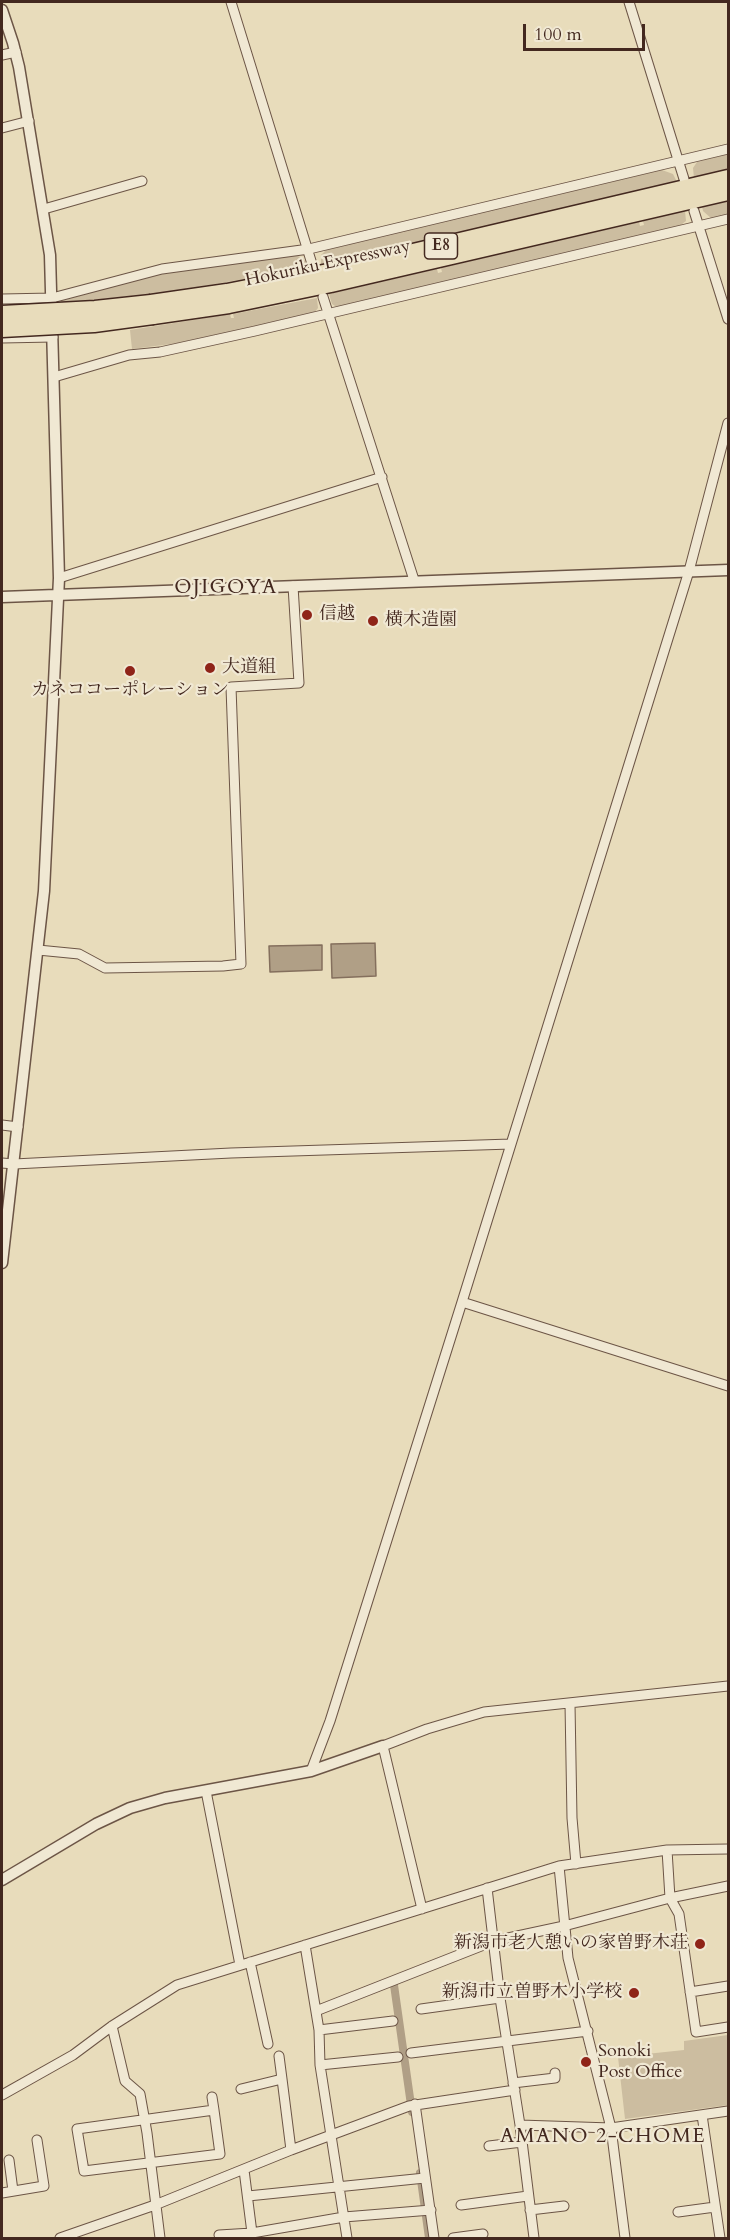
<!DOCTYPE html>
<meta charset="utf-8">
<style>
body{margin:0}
#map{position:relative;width:730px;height:2240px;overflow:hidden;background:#e8dcbb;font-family:Cardo,serif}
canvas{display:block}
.frame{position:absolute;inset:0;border:3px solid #43281f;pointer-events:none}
.scale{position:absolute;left:523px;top:24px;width:122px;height:27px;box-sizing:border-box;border:3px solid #43281f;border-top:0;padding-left:8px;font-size:18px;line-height:21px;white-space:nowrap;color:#43281f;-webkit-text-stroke:4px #f0e8d3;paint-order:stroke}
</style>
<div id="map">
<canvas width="730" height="2240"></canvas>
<div class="frame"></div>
<div class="scale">100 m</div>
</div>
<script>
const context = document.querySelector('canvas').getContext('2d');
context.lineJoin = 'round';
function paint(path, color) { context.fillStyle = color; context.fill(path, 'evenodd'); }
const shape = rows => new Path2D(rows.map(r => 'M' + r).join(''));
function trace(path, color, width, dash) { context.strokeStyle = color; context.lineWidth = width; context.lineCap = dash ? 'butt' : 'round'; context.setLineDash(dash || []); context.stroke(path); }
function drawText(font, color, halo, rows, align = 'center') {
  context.font = font + ' Cardo,"Noto Serif JP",serif'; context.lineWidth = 4.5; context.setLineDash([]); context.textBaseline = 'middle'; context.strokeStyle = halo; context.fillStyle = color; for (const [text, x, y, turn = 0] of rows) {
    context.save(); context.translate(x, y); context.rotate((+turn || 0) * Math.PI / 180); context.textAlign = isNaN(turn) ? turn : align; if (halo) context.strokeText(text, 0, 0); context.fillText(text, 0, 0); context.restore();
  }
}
paint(shape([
 [728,154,728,170,694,178,693,168,697,162],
 [662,170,673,174,677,182,321,265,321,255,327,249],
 [728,200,728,216,712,219,703,211,702,206],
 [685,211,686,221,677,228,342,306,335,306,332,304,329,294,437,269,438,273,442,272,441,268,639,222,640,226,644,225,643,221],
 [295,255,303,258,309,268,162,293,61,303,61,301,156,275],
 [317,298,318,308,314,313,179,343,132,349,130,330,230,314,231,318,234,318,233,314],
 [728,2035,728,2105,625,2119,618,2057,684,2050,684,2041]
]), '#ccbda0');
const water = shape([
 [375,943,376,976,332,978,331,944,375,943],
 [322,945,322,970,270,972,269,946,322,945]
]);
paint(water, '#b09f86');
trace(water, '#846f5d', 1.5);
trace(shape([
 [394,1985,412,2112],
 [420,2173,429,2238]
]), '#b09f86', 8);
const minor = shape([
 [231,2,312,264],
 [629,2,684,179],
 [2,55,16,52],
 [2,128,29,121],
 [44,209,142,181],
 [694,211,728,319],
 [323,297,414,580],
 [2,299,52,298,162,269,309,249,728,149],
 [2,338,53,337],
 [54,377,129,355,160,352,255,331,728,219],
 [59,578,382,477],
 [38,950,79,954,105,968,223,966,241,964,231,687,299,683,293,586],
 [2,1125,18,1127],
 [2,1163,14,1164,231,1153,511,1144],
 [462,1302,728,1386],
 [570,1704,572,1818,576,1864],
 [311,1771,330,1721,462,1302,652,690,689,571,728,423],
 [206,1791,240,1965],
 [667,1850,670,1898,679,1914,696,2032,728,2027],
 [559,1866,568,1958,611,2128,625,2238],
 [487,1888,500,1998,520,2125,534,2238],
 [422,1909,383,1746,427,1729,484,1712,728,1686],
 [305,1945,319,2030,320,2065,347,2238],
 [250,1962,268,2044],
 [690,1992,728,1986],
 [421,2009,500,1998],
 [316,2011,494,1941,564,1926,670,1898,728,1886],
 [112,2026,125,2081,140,2094,147,2133,160,2238],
 [319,2030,393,2021],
 [411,2053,588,2031],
 [279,2056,282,2079],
 [320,2065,398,2057],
 [513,2083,555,2078,555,2073],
 [241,2089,282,2079,291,2150],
 [2,2095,73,2055,112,2026,177,1985,559,1866,667,1850,728,1849],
 [212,2097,214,2110],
 [415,2104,434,2238],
 [214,2110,220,2154,84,2171,77,2129,214,2110],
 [702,2115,720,2238],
 [520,2125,611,2128,728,2111],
 [489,2146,522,2142],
 [9,2160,13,2191],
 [244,2170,252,2233,344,2217,431,2210],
 [2,2193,44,2186,37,2140],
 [248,2196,425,2178],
 [461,2205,528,2196],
 [530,2210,564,2206],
 [678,2212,715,2207],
 [219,2235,252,2233,252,2238],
 [60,2238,155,2205,291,2150,409,2106,515,2090],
 [453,2238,483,2234]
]);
const tertiary = shape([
 [2,10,13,43,19,67,50,255,59,578,44,891,2,1263],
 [2,597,728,570],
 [2,1880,96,1824,130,1808,165,1798,311,1771,383,1746]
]);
const motorway = shape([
 [151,303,227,292,328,272,728,178],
 [153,316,229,305,331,284,728,192]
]);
trace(minor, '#6c5546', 11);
trace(tertiary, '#6c5546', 13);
trace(motorway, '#43281f', 19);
trace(minor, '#f0e8d3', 9);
trace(tertiary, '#f0e8d3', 10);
trace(motorway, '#e8dcbb', 16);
const motorwayBridge = shape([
 [2,314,95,309,151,303],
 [2,329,94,324,153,316]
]);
trace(motorwayBridge, '#43281f', 19, []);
trace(motorwayBridge, '#e8dcbb', 16);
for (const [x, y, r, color] of [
 [307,615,6,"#8f2418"],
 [373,621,6,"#8f2418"],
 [210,668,6,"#8f2418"],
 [130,671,6,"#8f2418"],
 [700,1944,6,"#8f2418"],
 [634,1993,6,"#8f2418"],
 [586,2062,6,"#8f2418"]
]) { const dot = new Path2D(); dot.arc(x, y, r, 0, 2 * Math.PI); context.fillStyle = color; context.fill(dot); trace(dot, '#f0e8d3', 2); }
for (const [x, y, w] of [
 [441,246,33]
]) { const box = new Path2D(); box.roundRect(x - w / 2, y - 13, w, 26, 4.5); context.fillStyle = '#f0e8d3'; context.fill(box); trace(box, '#43281f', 1.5); }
drawText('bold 16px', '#43281f', null, [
 ["E8",441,246]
]);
drawText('18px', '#43281f', '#f0e8d3', [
 ["Hokuriku Expressway",328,264,-12]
]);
drawText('18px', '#43281f', '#f0e8d3', [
 ["信越",319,615],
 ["横木造園",385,621],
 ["大道組",222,668],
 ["カネココーポレーション",130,691,"center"],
 ["新潟市老人憩いの家曽野木荘",688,1944,"right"],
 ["新潟市立曽野木小学校",622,1993,"right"],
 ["Sonoki",598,2052],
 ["Post Office",598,2073]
], 'left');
context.letterSpacing = '1.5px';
drawText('20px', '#43281f', '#f0e8d3', [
 ["OJIGOYA",226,588],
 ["AMANO 2-CHOME",603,2137]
]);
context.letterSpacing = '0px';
</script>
